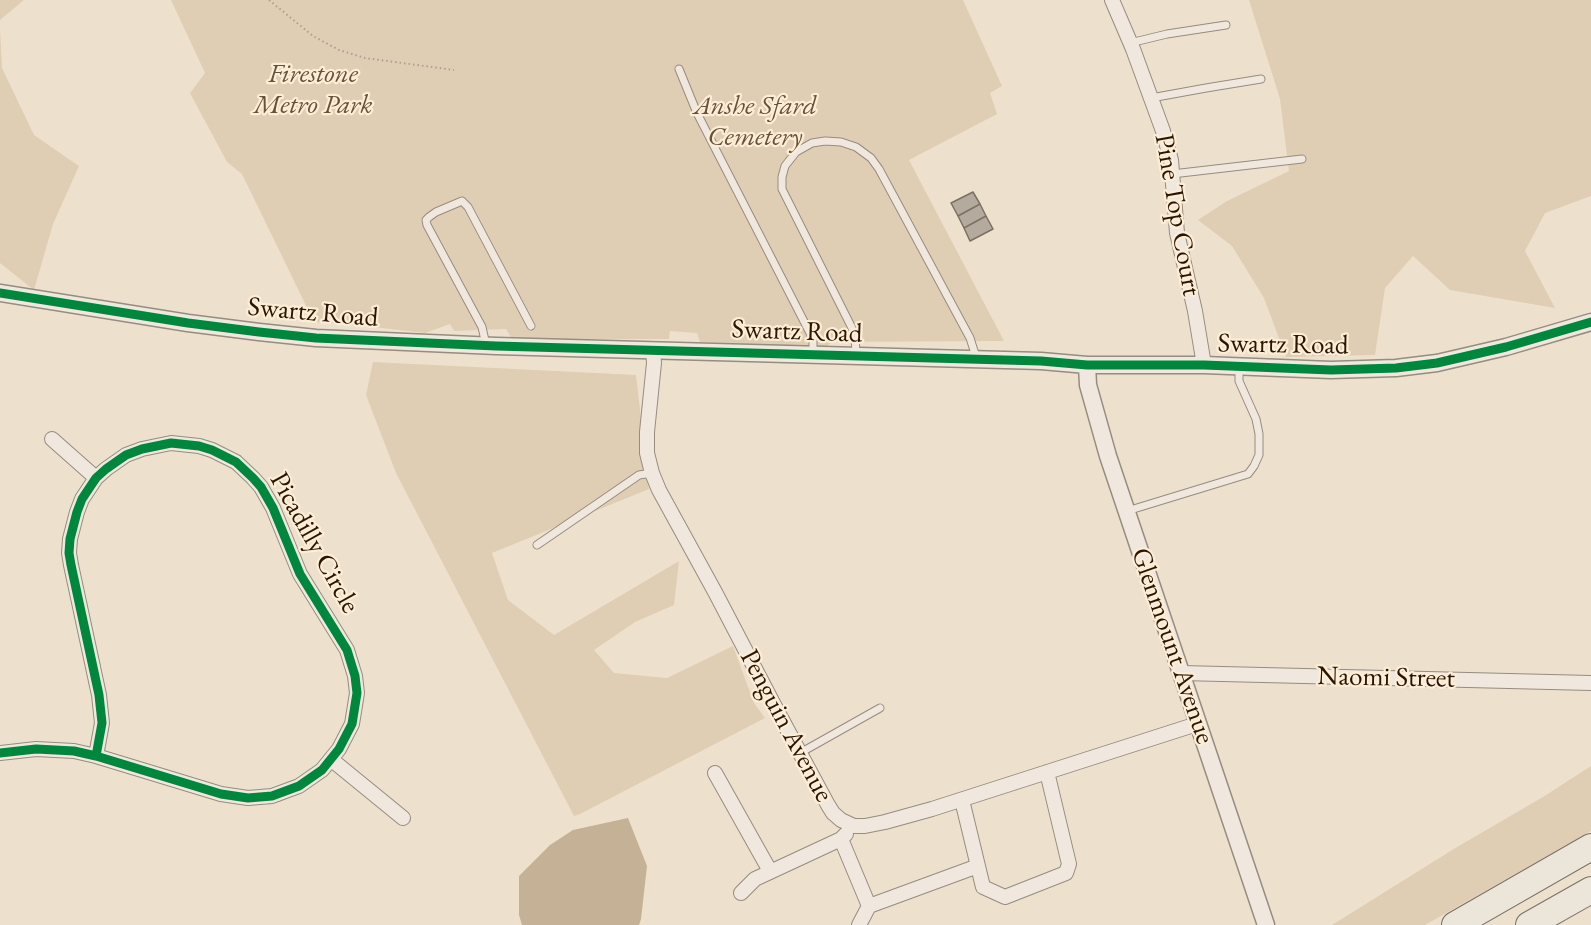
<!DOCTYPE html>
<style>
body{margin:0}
canvas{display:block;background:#ede0cd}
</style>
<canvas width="1591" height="925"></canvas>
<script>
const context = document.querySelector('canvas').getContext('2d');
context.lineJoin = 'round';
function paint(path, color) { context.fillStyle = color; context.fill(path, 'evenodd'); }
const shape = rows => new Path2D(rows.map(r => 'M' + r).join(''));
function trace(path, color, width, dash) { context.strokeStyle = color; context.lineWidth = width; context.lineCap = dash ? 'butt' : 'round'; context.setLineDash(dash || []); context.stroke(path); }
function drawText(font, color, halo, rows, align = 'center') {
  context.font = font + ' "EB Garamond",serif'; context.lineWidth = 4.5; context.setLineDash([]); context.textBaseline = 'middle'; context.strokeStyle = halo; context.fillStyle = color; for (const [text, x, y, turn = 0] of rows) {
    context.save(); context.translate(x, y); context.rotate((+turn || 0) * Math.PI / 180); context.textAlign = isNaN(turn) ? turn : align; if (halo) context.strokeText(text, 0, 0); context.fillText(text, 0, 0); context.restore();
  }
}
paint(shape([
 [0,0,24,0,0,20],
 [171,0,963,0,1002,86,990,93,997,114,909,160,1004,341,831,342,826,348,700,342,697,333,670,331,669,339,512,339,506,329,454,331,450,324,425,333,347,324,314,322,242,174,227,162,190,93,205,73],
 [1249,0,1591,0,1591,196,1545,213,1525,251,1555,308,1450,290,1413,256,1385,288,1375,355,1286,357,1264,298,1232,246,1198,220,1227,201,1289,171,1280,99],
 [0,28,2,68,34,135,79,166,53,224,34,290,0,263],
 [373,362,636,375,649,489,492,553,508,600,554,635,679,561,674,605,635,622,594,650,614,673,667,678,733,646,754,703,765,718,580,814,574,816,396,473,366,395],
 [1591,766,1591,831,1425,925,1332,925,1457,847,1543,797]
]), '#e0ceb4');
paint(shape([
 [628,818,647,866,641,919,639,925,522,925,519,915,519,876,550,845,573,830]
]), '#c4b196');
const building = shape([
 [973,192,980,204,958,216,951,203,973,192],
 [980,204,986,216,964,228,958,216,980,204],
 [986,216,993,229,970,241,964,228,986,216]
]);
paint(building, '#b4aa9d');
trace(building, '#7a7064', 1.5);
const service = shape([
 [1130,43,1167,34,1226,25],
 [679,69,697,113,813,339,813,354],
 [1151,98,1206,88,1261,79],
 [1172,174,1302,159],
 [486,345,482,327,427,225,426,220,429,217,436,212,462,201,468,207,531,326],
 [856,355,855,334,782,189,782,177,785,166,796,152,812,143,825,141,841,142,856,147,871,158,879,169,970,338,976,357],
 [1127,511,1248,474,1254,466,1259,455,1259,434,1256,419,1239,381,1239,367],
 [537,545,639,475,652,473],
 [800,753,880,708]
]);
const minor = shape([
 [1112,0,1133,49,1163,131,1171,160,1177,233,1195,311,1204,365],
 [653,350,654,363,647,432,647,453,652,473,659,490,715,592,773,703,828,805,833,813,841,820,854,826,865,826,885,822,932,809,1197,724],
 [52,439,96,478],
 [1181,673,1591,683],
 [0,753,36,749,74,751,96,756,221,794,248,798,272,796,299,786,322,770,339,749,352,724,357,693,355,676,347,650,300,574,273,508,261,487,253,478,236,462,212,450,199,446,171,443,142,449,126,455,106,469,96,478,82,499,77,512,70,539,69,553,71,565,99,695,102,723,96,756],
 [332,760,403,818],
 [715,773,770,871],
 [962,800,983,887,1005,897,1066,873,1069,864,1047,772],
 [846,834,841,839,869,906],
 [741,893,755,879,841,839],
 [859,925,869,906,978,866]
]);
const tertiary = shape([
 [0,293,188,323,259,332,316,338,496,346,1041,361,1087,365,1204,365,1331,370,1396,368,1437,363,1506,347,1591,322],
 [1087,365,1088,385,1108,456,1266,925]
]);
const motorway = shape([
 [1455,925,1591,847],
 [1529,925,1591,890]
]);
trace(service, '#968c7f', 9);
trace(minor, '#968c7f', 16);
trace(tertiary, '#968c7f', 19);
trace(motorway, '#7a7064', 28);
trace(shape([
 [269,0,313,36,339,50,365,58,454,70]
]), '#a7a097', 2, [1.5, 3]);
trace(service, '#f0e8df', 7);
trace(minor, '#f0e8df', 14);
trace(tertiary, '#f0e8df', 16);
trace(motorway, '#ece5da', 26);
trace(shape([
 [0,293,188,323,259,332,316,338,496,346,1041,361,1087,365,1204,365,1331,370,1396,368,1437,363,1506,347,1591,322],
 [0,753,36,749,74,751,96,756,221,794,248,798,272,796,299,786,322,770,339,749,352,724,357,693,355,676,347,650,300,574,273,508,261,487,253,478,236,462,212,450,199,446,171,443,142,449,126,455,106,469,96,478,82,499,77,512,70,539,69,553,71,565,99,695,102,723,96,756]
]), '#00873e', 9);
drawText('italic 27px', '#665139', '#fcedd6', [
 ["Firestone",313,75],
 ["Metro Park",313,106],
 ["Anshe Sfard",755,107],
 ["Cemetery",755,138]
]);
drawText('27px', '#291502', '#fcedd6', [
 ["Pine Top Court",1177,215,80],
 ["Swartz Road",313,313,5],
 ["Swartz Road",797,332,2],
 ["Swartz Road",1283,345,1],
 ["Picadilly Circle",314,543,61],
 ["Glenmount Avenue",1172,646,71],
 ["Naomi Street",1386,678,1],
 ["Penguin Avenue",786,726,62]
]);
</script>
